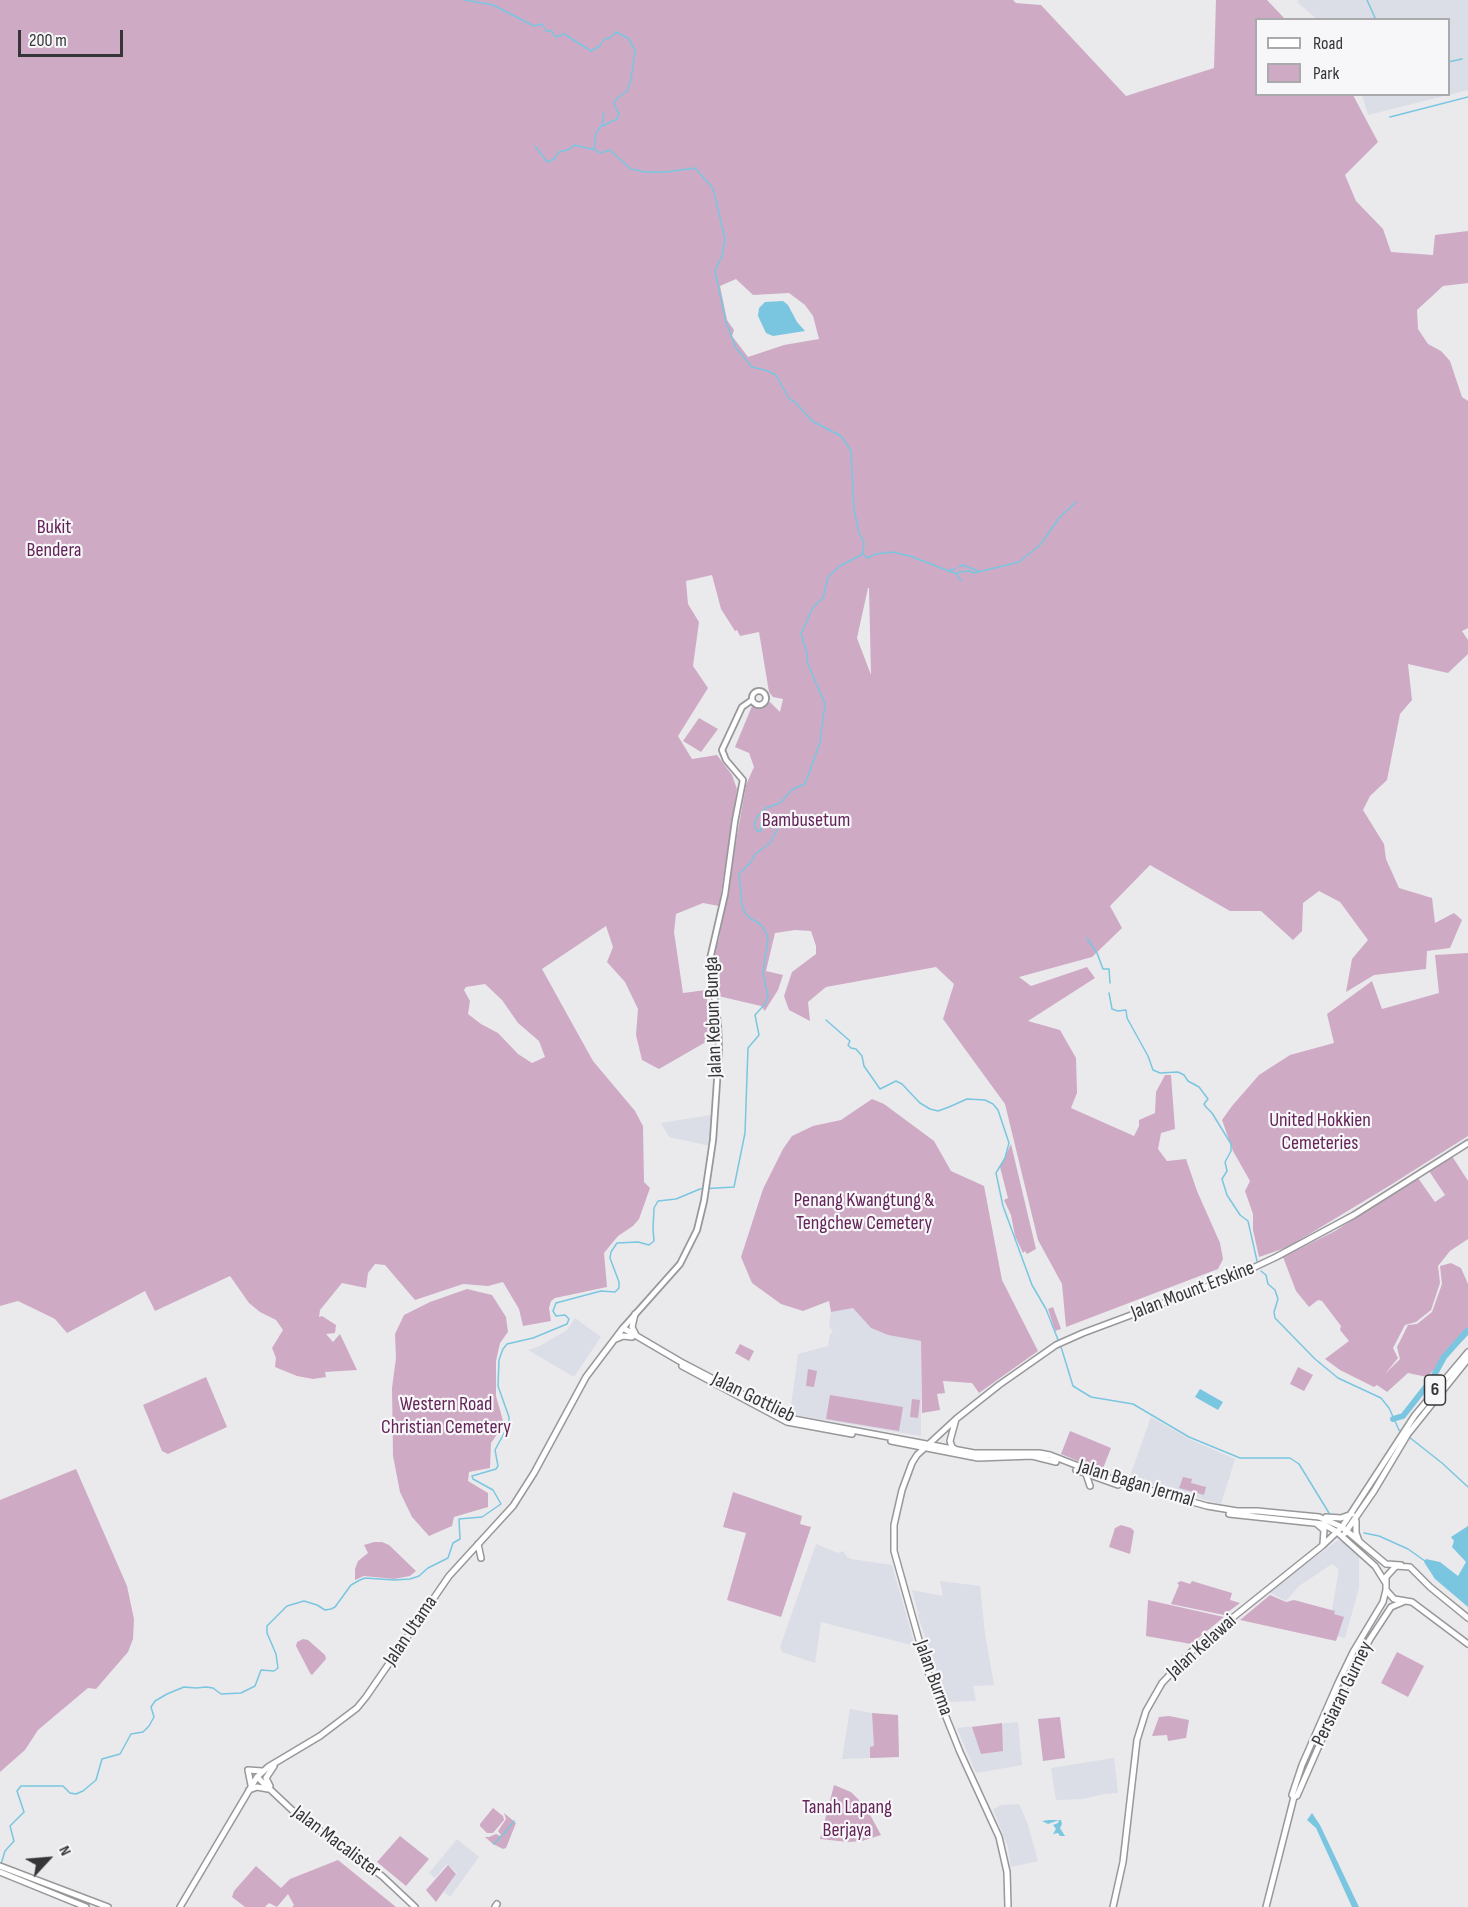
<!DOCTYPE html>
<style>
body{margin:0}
#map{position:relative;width:1468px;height:1907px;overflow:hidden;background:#eaeaed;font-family:"Sofia Sans Condensed",sans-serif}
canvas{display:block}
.legend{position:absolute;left:1255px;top:18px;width:195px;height:78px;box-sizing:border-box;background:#f7f7fa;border:2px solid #aaaaac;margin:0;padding:8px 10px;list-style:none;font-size:18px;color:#363638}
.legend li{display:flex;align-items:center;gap:12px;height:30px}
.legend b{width:30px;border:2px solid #aaaaac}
.north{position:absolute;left:18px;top:1829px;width:60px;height:60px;-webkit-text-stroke:4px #f7f7fa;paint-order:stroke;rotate:64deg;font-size:16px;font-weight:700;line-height:24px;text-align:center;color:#363638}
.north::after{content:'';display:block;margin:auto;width:21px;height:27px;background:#363638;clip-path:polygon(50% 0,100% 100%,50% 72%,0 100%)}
.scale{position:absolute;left:18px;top:30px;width:105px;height:27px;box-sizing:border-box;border:3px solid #363638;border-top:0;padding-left:8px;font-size:18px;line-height:21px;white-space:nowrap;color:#363638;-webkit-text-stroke:4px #f7f7fa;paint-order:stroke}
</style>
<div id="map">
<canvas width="1468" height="1907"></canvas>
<ul class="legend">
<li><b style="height:8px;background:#fff"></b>Road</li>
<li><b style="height:16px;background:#cfaac5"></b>Park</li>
</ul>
<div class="north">N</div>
<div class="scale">200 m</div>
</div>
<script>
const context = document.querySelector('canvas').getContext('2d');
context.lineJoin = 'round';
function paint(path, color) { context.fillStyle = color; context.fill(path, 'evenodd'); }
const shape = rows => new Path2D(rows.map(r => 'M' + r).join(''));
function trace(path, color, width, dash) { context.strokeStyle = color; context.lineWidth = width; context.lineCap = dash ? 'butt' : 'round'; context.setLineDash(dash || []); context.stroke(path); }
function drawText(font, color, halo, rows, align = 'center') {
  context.font = font + ' "Sofia Sans Condensed",sans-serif'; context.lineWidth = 4.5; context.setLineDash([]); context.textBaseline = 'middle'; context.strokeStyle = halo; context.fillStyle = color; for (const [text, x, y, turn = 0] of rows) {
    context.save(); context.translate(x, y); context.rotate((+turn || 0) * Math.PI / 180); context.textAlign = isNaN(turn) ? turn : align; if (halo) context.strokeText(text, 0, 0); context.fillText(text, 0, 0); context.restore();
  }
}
paint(shape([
 [1299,0,1468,0,1468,90,1368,115,1362,95,1448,94,1448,20,1317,19,1297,2],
 [711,1115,710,1146,669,1137,661,1123],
 [853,1307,871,1328,888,1335,921,1341,921,1436,790,1414,798,1354,828,1346,830,1334,833,1332,829,1326,831,1312],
 [575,1318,601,1337,574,1377,528,1350,540,1346,567,1330],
 [1151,1417,1191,1440,1235,1459,1221,1504,1129,1479],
 [1338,1540,1359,1551,1359,1588,1345,1638,1328,1634,1339,1569,1332,1564,1299,1586,1286,1601,1269,1592],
 [816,1544,838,1553,843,1551,846,1556,851,1559,892,1565,915,1646,821,1622,815,1663,782,1652,780,1647],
 [940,1581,980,1586,985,1634,994,1685,973,1686,976,1701,947,1702,920,1622,918,1615,920,1613,918,1612,912,1590,943,1596],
 [850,1709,877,1714,898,1715,899,1757,842,1759],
 [1018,1722,1022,1765,976,1773,957,1728],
 [1114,1758,1118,1793,1104,1794,1083,1799,1056,1800,1051,1768],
 [1019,1804,1027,1822,1038,1861,1011,1867,1008,1847,993,1809,1002,1805],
 [457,1839,479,1857,450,1897,444,1892,457,1873,447,1864,435,1878,429,1873]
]), '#dbdde7');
paint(shape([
 [0,0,1013,0,1016,3,1041,5,1126,96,1214,68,1216,0,1267,0,1285,19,1256,20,1256,94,1353,95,1378,142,1345,175,1356,201,1383,229,1391,252,1433,255,1435,235,1468,231,1468,283,1443,286,1417,310,1418,329,1428,344,1441,351,1450,361,1462,397,1468,401,1468,628,1462,631,1468,640,1468,654,1448,673,1408,664,1412,700,1400,714,1387,780,1370,796,1363,810,1384,844,1386,859,1399,888,1432,898,1435,923,1454,913,1462,920,1450,948,1427,951,1426,969,1374,975,1346,992,1352,959,1368,940,1340,902,1319,891,1303,903,1302,931,1293,940,1261,911,1230,911,1150,865,1110,906,1122,928,1092,957,1019,977,1031,986,1087,967,1095,978,1028,1021,1060,1030,1076,1058,1077,1093,1071,1108,1134,1136,1139,1126,1139,1120,1155,1113,1156,1092,1165,1075,1171,1075,1175,1129,1161,1133,1158,1149,1167,1161,1186,1159,1197,1191,1220,1243,1223,1259,1218,1269,1066,1327,1062,1284,1038,1240,1005,1104,943,1019,954,984,936,967,826,987,808,1002,810,1021,789,1010,784,996,792,972,816,954,816,946,811,931,795,930,775,933,766,971,783,975,778,990,766,1009,765,1011,761,1006,718,996,713,957,719,939,746,785,754,767,749,753,735,747,752,706,760,708,770,702,780,712,783,699,773,697,769,692,759,632,740,636,737,630,735,631,721,609,712,575,686,581,688,604,699,622,693,666,708,688,678,736,692,759,717,755,732,775,737,789,719,906,703,903,676,914,674,932,683,993,706,990,711,1039,659,1069,642,1060,636,1035,638,1009,625,982,607,962,613,947,606,926,542,969,593,1061,635,1111,643,1126,644,1182,650,1188,639,1219,633,1226,618,1236,604,1253,607,1287,555,1298,551,1301,549,1308,551,1321,523,1326,519,1309,503,1282,488,1286,463,1284,415,1300,385,1265,375,1264,368,1273,366,1288,342,1283,320,1310,319,1317,322,1316,336,1325,335,1333,326,1334,333,1342,340,1334,357,1370,325,1372,326,1377,313,1379,297,1376,275,1367,276,1358,272,1348,283,1330,276,1320,260,1312,249,1303,230,1276,155,1311,145,1291,67,1333,55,1319,18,1301,0,1306],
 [736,279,753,295,789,293,805,305,813,316,819,339,784,345,748,357,732,336,734,330,727,320,720,286],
 [868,588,869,588,871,675,857,638],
 [485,984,502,1000,518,1023,539,1041,545,1057,532,1063,518,1054,498,1033,481,1024,468,1014,470,1001,464,990,466,987],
 [699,718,718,729,701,752,683,741],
 [1468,953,1468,1136,1389,1186,1288,1247,1259,1257,1253,1230,1253,1214,1245,1191,1250,1181,1233,1151,1222,1120,1232,1106,1259,1075,1290,1055,1334,1043,1327,1014,1372,981,1382,1009,1439,993,1435,955],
 [872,1099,884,1104,934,1141,951,1171,984,1186,1002,1280,1038,1351,979,1393,972,1383,943,1381,945,1393,937,1394,940,1410,922,1413,921,1341,888,1335,871,1328,853,1308,831,1312,829,1301,803,1311,781,1304,752,1283,741,1257,763,1189,783,1149,792,1136,813,1126,841,1120],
 [1011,1144,1036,1249,1027,1254,1025,1251,1023,1253,1015,1236,1011,1215,1004,1200,1008,1198,1000,1167],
 [1452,1156,1468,1181,1468,1239,1450,1251,1438,1266,1440,1283,1431,1310,1416,1322,1405,1325,1393,1348,1398,1358,1385,1374,1400,1359,1397,1347,1408,1325,1417,1324,1432,1312,1442,1284,1440,1266,1451,1263,1461,1268,1468,1284,1468,1335,1427,1377,1408,1373,1387,1392,1377,1385,1374,1387,1340,1370,1325,1359,1349,1341,1340,1330,1341,1326,1322,1301,1318,1300,1309,1307,1296,1291,1283,1257,1335,1231,1418,1178,1435,1202,1445,1195,1429,1171],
 [467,1289,492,1295,506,1317,508,1332,500,1343,496,1361,496,1396,504,1424,491,1443,490,1468,469,1472,468,1481,488,1493,488,1507,454,1517,452,1526,429,1536,412,1517,400,1492,393,1456,392,1388,396,1358,395,1334,404,1315,430,1302],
 [1053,1307,1061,1329,1055,1331,1048,1309],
 [740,1344,754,1351,749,1361,735,1353],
 [1298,1367,1313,1375,1304,1391,1290,1384],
 [808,1369,817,1371,814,1387,806,1386],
 [206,1377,227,1427,168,1454,162,1451,143,1405],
 [830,1395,903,1407,899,1431,826,1419],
 [912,1399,920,1400,918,1418,910,1417],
 [1070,1431,1111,1448,1102,1471,1061,1454],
 [76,1469,127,1586,134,1619,133,1639,128,1652,96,1689,88,1688,38,1730,25,1750,0,1772,0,1500],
 [1183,1477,1192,1479,1191,1483,1206,1487,1204,1495,1179,1488],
 [733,1492,802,1516,800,1524,811,1527,781,1617,727,1600,746,1533,723,1527],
 [1121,1525,1131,1528,1134,1531,1130,1554,1109,1547,1115,1528],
 [374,1542,382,1542,389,1545,416,1571,410,1576,394,1579,364,1576,355,1580,355,1569,358,1561,368,1553,364,1545],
 [1181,1581,1190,1584,1192,1581,1232,1593,1230,1600,1240,1603,1224,1615,1171,1604,1179,1585,1177,1583],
 [1270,1595,1286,1602,1294,1600,1335,1611,1334,1614,1344,1617,1336,1641,1240,1620],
 [1148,1600,1224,1617,1191,1644,1146,1636],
 [303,1639,308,1640,325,1655,326,1659,312,1675,310,1673,296,1646,297,1642],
 [1397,1652,1424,1666,1408,1697,1381,1683],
 [872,1713,898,1715,899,1757,870,1758,870,1747,874,1746],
 [1169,1716,1189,1720,1186,1738,1168,1741,1167,1735,1152,1736,1159,1717],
 [1060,1717,1065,1758,1043,1761,1038,1719],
 [1002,1723,1003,1751,981,1754,972,1727],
 [834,1785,851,1792,858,1799,868,1811,881,1835,862,1841,848,1842,820,1839],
 [493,1808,503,1816,504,1820,493,1833,487,1833,480,1826,480,1824],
 [504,1813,516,1823,506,1848,503,1849,493,1844,485,1837,489,1837,496,1834,500,1836,501,1835,498,1831,506,1819],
 [400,1836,429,1859,406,1886,377,1862],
 [338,1860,396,1907,292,1907,294,1905,288,1894,277,1907,269,1903,265,1907,245,1907,232,1897,234,1891,256,1866,281,1888,290,1879],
 [448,1865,456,1874,436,1902,426,1890]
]), '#cfaac5');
paint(shape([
 [783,301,788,305,797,322,805,331,773,336,766,333,758,316,759,308,765,302],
 [1200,1389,1223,1402,1218,1410,1195,1397],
 [1468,1526,1468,1607,1435,1579,1424,1562,1426,1559,1440,1562,1458,1576,1466,1562,1452,1547,1454,1541,1451,1537],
 [1312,1813,1320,1825,1359,1907,1352,1907,1316,1828,1307,1820],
 [1049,1820,1061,1820,1062,1824,1060,1828,1065,1836,1060,1836,1058,1833,1053,1834,1056,1829,1053,1825,1058,1823,1059,1820,1048,1824,1042,1821]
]), '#7ac6e0');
trace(shape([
 [1367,0,1376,20],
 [1448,62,1462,59],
 [1390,117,1468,97],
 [602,126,604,113],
 [535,146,547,162,554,159,559,152,570,149,574,145,596,150],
 [863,554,867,558,876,554,892,552,910,556,957,574,959,572,969,571,974,573,1019,562,1040,545,1059,518,1076,502],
 [959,567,963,565,978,571],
 [947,571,955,569],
 [957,574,961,581],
 [1087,938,1097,953,1103,969,1109,969,1110,983],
 [1109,993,1112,1009,1118,1011,1126,1010,1127,1018,1148,1056,1153,1070,1160,1073,1178,1072,1184,1075,1188,1081,1199,1087,1208,1099,1204,1104,1206,1107,1212,1113,1231,1144,1231,1151,1225,1162,1227,1171,1222,1179,1227,1195,1240,1215,1248,1221,1257,1261],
 [826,1020,850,1041,848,1045,851,1048,856,1049,862,1056,864,1066,880,1089,896,1081,902,1084,920,1103,930,1109,938,1111,949,1107,967,1099,985,1100,993,1104,998,1110,1009,1143,1005,1158,996,1173,1003,1206,1032,1285,1046,1309,1062,1350,1073,1386,1091,1397,1133,1404,1189,1437,1240,1458,1290,1458,1299,1464,1329,1513],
 [1261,1271,1266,1275,1268,1284,1275,1290,1278,1299,1274,1312,1275,1318,1315,1359,1338,1378,1381,1398,1389,1408,1399,1430,1403,1433],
 [1409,1437,1442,1463,1468,1487],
 [1364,1533,1379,1536,1408,1549,1425,1561],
 [503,1835,514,1821],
 [494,1844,501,1836],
 [1,1864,5,1851,14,1841,10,1826,24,1812,17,1791,21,1786,63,1786,70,1793,76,1794,83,1791,96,1780,102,1759,120,1754,131,1734,143,1732,149,1726,154,1717,151,1707,155,1701,167,1694,184,1687,196,1688,206,1687,213,1688,221,1694,241,1693,255,1686,261,1670,274,1671,278,1668,276,1654,267,1633,267,1626,287,1606,304,1601,317,1605,325,1610,331,1609,335,1607,351,1585,360,1580,365,1578,394,1580,410,1579,419,1576,428,1568,448,1558,453,1543,460,1539,459,1519,482,1517,501,1504,493,1490,473,1479,472,1476,496,1469,498,1466,495,1450,509,1424,509,1417,498,1386,499,1360,503,1349,507,1344,533,1338,567,1324,569,1319,565,1315,556,1316,553,1311,556,1303,601,1291,615,1292,619,1288,619,1282,610,1258,611,1252,617,1243,638,1242,649,1245,654,1241,653,1229,654,1208,658,1201,676,1199,700,1189,734,1187,745,1133,748,1048,759,1035,755,1015,765,1004,768,996,763,973,768,939,766,932,760,924,750,918,745,913,742,905,739,874,751,862,755,854,770,843,777,830,777,824,772,821,761,823,761,831,757,831,754,824,757,817,766,808,780,803,793,789,805,784,820,743,825,704,807,662,807,653,801,634,813,607,823,598,828,577,840,566,863,554,864,542,859,533,854,509,851,451,841,436,812,421,795,402,789,399,776,375,768,371,752,367,736,348,726,322,715,271,722,256,725,239,713,188,695,168,666,172,646,172,631,169,610,150,600,153,594,149,596,133,600,127,617,119,619,114,614,104,615,100,627,91,631,80,635,50,628,38,616,32,610,38,604,39,600,46,591,51,564,34,555,37,552,31,546,31,542,24,534,26,493,5,465,0]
]), '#7ac6e0', 1.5);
trace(shape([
 [1393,1419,1403,1416,1432,1379,1444,1357,1467,1331]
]), '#7ac6e0', 6);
const minor = shape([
 '752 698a7 7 0 1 1 14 0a7 7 0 1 1-14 0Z',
 [623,1328,680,1264,697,1230,704,1201,713,1140,719,1052,718,1025,710,959,725,894,735,821,743,780,726,760,722,750,742,707,752,700]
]);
const major = shape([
 [635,1314,632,1327,636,1335],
 [616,1339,623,1336,632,1337],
 [682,1366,787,1422,852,1434],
 [891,1441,978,1458,1032,1456,1056,1462],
 [955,1449,952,1447,950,1441,956,1419],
 [1076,1470,1118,1485],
 [1086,1474,1090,1486],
 [1229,1514,1323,1524,1337,1532,1375,1566,1385,1582],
 [1326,1517,1341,1518,1352,1514],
 [1356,1521,1356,1533,1359,1541],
 [1317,1524,1324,1530,1323,1544],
 [1345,1533,1374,1491,1408,1434,1468,1359],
 [478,1544,481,1558],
 [1468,1618,1430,1587,1410,1567,1396,1566,1386,1577,1386,1590,1394,1599,1412,1602,1468,1644],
 [257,1777,292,1810,382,1876,415,1907],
 [251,1785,248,1770,262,1771],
 [270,1786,266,1778,274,1766],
 [249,1790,257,1787,268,1789],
 [1294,1797,1297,1796,1346,1684,1370,1639,1391,1607,1405,1601],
 [0,1866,108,1907],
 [0,1872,86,1907],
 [180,1907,257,1777,268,1767,320,1736,357,1708,366,1697,449,1576,513,1506,534,1473,586,1377,623,1328,681,1362,788,1418,974,1453,1039,1453,1050,1455,1117,1481,1207,1506,1237,1511,1257,1511,1319,1517,1342,1527,1386,1564,1401,1565],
 [495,1907,497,1904],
 [1008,1907,1007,1872,999,1837,960,1752,928,1672,894,1551,894,1525,902,1490,912,1463,917,1455,956,1419,999,1385,1056,1345,1083,1333,1238,1275,1276,1257,1354,1215,1468,1143],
 [1113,1907,1123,1862,1137,1740,1146,1711,1162,1683,1196,1647,1322,1546,1342,1527,1415,1415,1468,1352],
 [1266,1907,1294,1797,1292,1795,1302,1765,1338,1683,1353,1652,1383,1602,1386,1590]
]);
trace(minor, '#98989b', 8);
trace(major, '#98989b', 8);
trace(minor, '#fff', 4.5);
trace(major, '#fff', 5);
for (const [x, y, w] of [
 [1435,1390,21]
]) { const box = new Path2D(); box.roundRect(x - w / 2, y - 15, w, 30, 4.5); context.fillStyle = '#f7f7fa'; context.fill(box); trace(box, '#363638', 1.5); }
drawText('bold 18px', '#363638', null, [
 ["6",1435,1390]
]);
drawText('20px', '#642458', '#f7f7fa', [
 ["Bukit",54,528],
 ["Bendera",54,551],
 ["Bambusetum",806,821],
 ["United Hokkien",1320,1121],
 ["Cemeteries",1320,1144],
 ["Penang Kwangtung &",864,1201],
 ["Tengchew Cemetery",864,1224],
 ["Western Road",446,1405],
 ["Christian Cemetery",446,1428],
 ["Tanah Lapang",847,1808],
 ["Berjaya",847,1831]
]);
drawText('20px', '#363638', '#f7f7fa', [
 ["Jalan Kebun Bunga",714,1017,-92],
 ["Jalan Mount Erskine",1193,1291,-21],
 ["Jalan Gottlieb",753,1398,26],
 ["Jalan Bagan Jermal",1136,1484,17],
 ["Jalan Utama",411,1631,-56],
 ["Jalan Kelawai",1202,1647,-42],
 ["Jalan Burma",933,1678,70],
 ["Persiaran Gurney",1343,1694,-64],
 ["Jalan Macalister",336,1842,37]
]);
</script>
